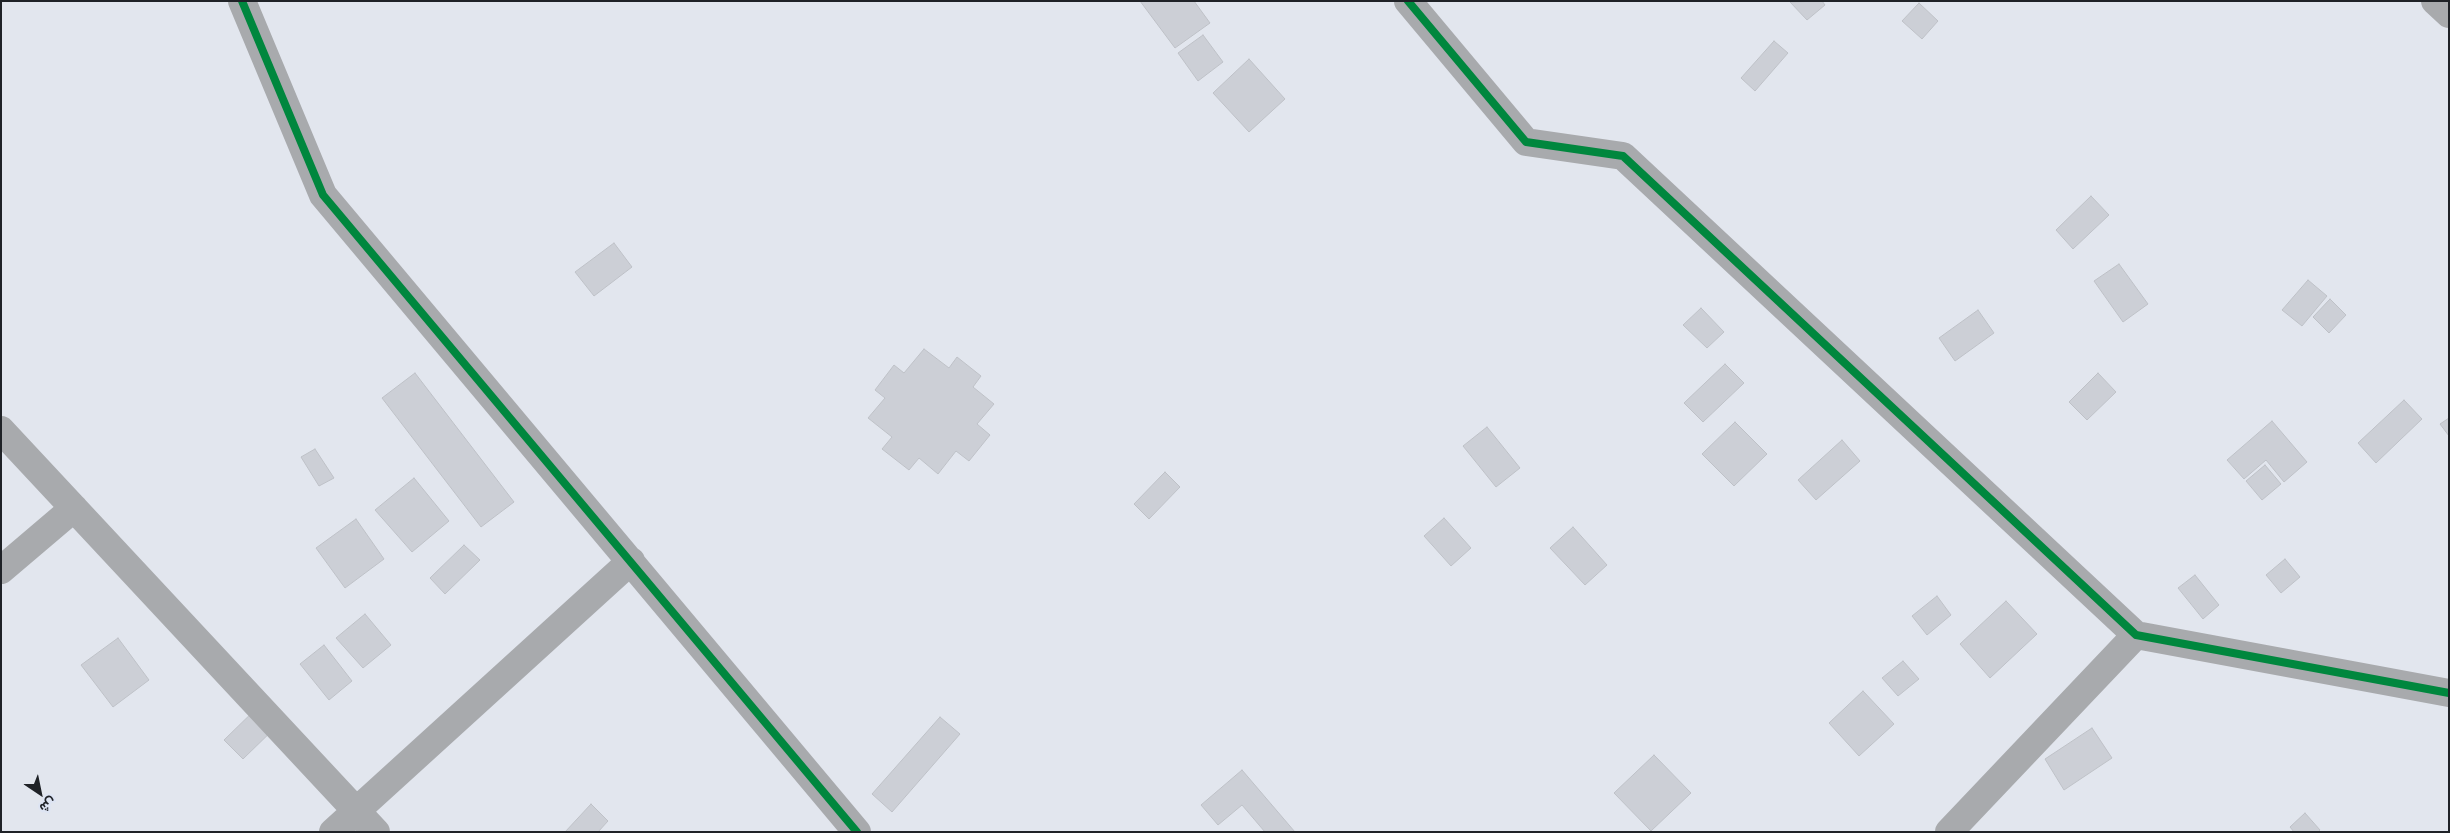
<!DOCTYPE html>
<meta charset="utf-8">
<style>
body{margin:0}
#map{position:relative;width:2450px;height:833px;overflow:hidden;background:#e2e6ee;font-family:"PT Serif",Vazirmatn,serif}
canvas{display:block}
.frame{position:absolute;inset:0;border:2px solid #1f2227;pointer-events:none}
.north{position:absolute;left:15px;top:768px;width:50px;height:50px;-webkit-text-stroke:4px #dde4f3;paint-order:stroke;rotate:146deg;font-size:14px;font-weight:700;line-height:20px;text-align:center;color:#1f2227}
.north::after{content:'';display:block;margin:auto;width:18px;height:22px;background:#1f2227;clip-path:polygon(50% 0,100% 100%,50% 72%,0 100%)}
</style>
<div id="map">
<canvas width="2450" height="833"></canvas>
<div class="frame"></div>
<div class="north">ش</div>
</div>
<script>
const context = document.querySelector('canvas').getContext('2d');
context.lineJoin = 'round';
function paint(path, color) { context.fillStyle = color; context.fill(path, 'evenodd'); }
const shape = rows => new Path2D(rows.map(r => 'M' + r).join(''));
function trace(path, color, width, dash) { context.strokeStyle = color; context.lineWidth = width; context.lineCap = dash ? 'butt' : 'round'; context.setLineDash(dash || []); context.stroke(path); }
const building = shape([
 [1140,1,1194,1,1210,23,1175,48,1140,1],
 [1822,1,1825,5,1807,20,1790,2,1822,1],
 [1919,3,1938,21,1922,39,1902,21,1919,3],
 [1203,35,1223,62,1198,81,1178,53,1203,35],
 [1774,41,1788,53,1755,91,1741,78,1774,41],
 [1249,59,1285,99,1249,132,1213,93,1249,59],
 [2091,196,2109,215,2073,249,2056,230,2091,196],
 [614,243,632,267,594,296,575,272,614,243],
 [2119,264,2148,304,2123,322,2094,281,2119,264],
 [2308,280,2327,296,2302,326,2282,310,2308,280],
 [2330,299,2346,315,2329,333,2313,317,2330,299],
 [1701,308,1724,332,1707,348,1683,325,1701,308],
 [1978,310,1994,333,1955,361,1939,338,1978,310],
 [924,349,949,368,957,357,981,376,973,387,994,404,977,424,990,435,969,461,956,451,938,474,919,458,909,470,882,449,892,437,868,418,885,398,875,390,894,365,904,373,924,349],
 [1725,364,1744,383,1703,422,1684,403,1725,364],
 [415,373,514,502,481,527,382,398,415,373],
 [2098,373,2116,392,2087,420,2069,402,2098,373],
 [2404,400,2422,419,2376,463,2358,443,2404,400],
 [2449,418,2449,436,2440,424,2449,418],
 [2272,421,2307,462,2284,482,2266,460,2244,479,2227,460,2272,421],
 [1735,422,1767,454,1734,486,1702,454,1735,422],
 [1487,427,1520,468,1496,487,1463,446,1487,427],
 [1842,440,1860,461,1816,500,1798,480,1842,440],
 [315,449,334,478,319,486,301,457,315,449],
 [2265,465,2281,484,2262,500,2246,481,2265,465],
 [1165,472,1180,487,1149,519,1134,504,1165,472],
 [414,478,449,521,412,552,375,510,414,478],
 [1444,518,1471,548,1451,566,1424,536,1444,518],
 [356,519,384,559,345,588,316,548,356,519],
 [1573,527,1607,565,1585,585,1550,548,1573,527],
 [464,545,480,560,445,594,430,578,464,545],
 [2285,559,2300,577,2281,593,2266,575,2285,559],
 [2195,575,2219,605,2203,619,2178,588,2195,575],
 [1937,596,1951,615,1927,635,1912,616,1937,596],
 [2006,601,2037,634,1990,678,1960,644,2006,601],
 [365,614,391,645,363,668,336,638,365,614],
 [118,638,149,680,113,707,81,665,118,638],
 [324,645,352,681,329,700,300,664,324,645],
 [1903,661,1919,679,1898,696,1882,678,1903,661],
 [1863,691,1894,724,1859,756,1829,723,1863,691],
 [261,704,280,723,243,759,224,740,261,704],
 [940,717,960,734,892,812,872,794,940,717],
 [2092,728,2112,758,2064,790,2045,759,2092,728],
 [1654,755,1691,793,1651,831,1614,793,1654,755],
 [1242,770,1295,832,1265,832,1242,805,1218,825,1201,805,1242,770],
 [591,804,608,821,598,832,565,832,591,804],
 [2305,813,2320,830,2318,832,2294,832,2290,827,2305,813]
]);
paint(building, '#cccfd6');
trace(building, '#bec1c7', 1);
trace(shape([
 [242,1,323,195,857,832],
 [1408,1,1526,142,1623,156,2136,635,2449,693],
 [2435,1,2449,14],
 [1,430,376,832],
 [1,570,74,508],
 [333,832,631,561],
 [1949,832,2136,635]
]), '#a8aaad', 28);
trace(shape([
 [242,1,323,195,857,832],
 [1408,1,1526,142,1623,156,2136,635,2449,693]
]), '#00873e', 8);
</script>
